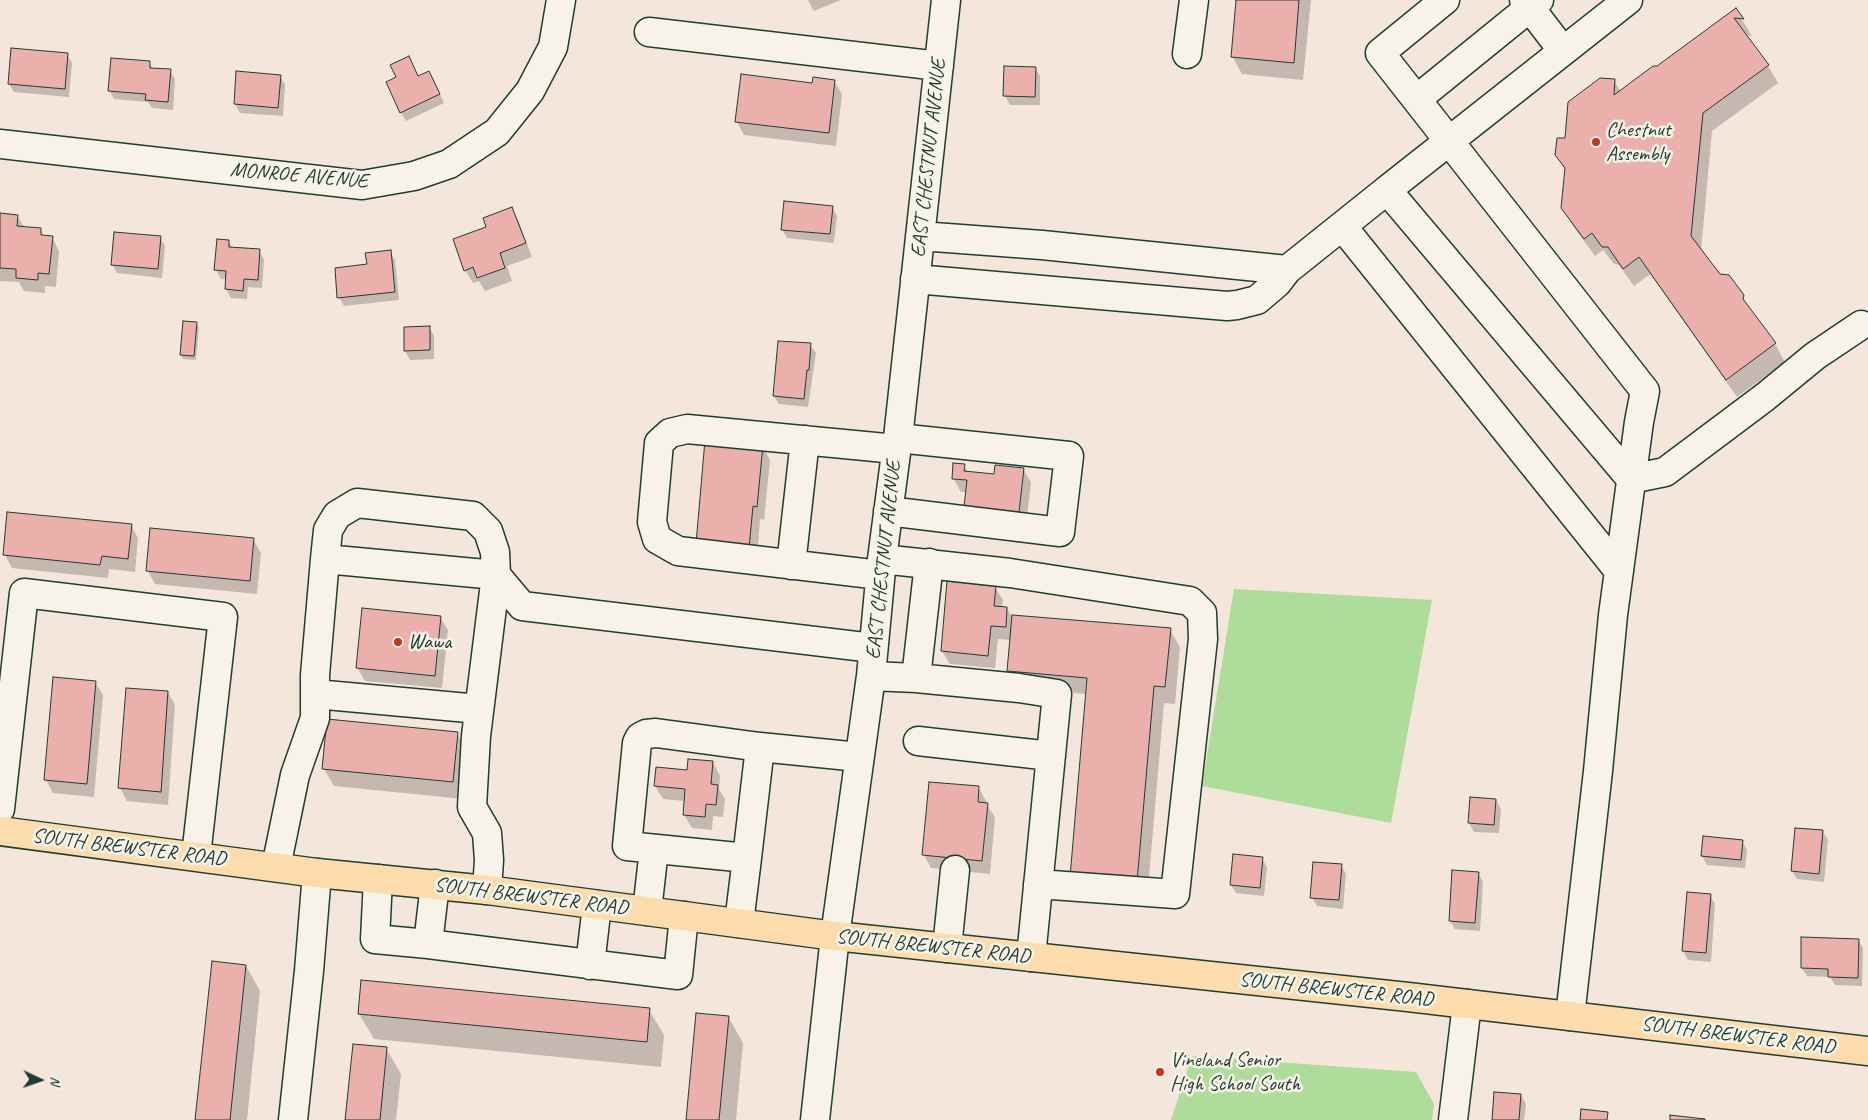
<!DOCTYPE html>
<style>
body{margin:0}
#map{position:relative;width:1868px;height:1120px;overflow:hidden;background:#f5e6dc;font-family:Caveat,sans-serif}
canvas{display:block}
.north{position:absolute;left:15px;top:1055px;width:50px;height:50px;-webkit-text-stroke:4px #f7f3e8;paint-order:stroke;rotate:93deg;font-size:14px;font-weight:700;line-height:20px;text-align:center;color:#1f3d34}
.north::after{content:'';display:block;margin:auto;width:18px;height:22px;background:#1f3d34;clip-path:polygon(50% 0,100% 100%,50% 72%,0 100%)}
</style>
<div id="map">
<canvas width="1868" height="1120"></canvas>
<div class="north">N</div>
</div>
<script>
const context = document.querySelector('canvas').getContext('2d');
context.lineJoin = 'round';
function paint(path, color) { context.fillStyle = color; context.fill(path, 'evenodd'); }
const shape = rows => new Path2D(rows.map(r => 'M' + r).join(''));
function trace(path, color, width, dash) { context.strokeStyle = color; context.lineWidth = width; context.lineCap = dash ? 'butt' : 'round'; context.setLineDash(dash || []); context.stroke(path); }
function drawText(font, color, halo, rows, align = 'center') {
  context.font = font + ' Caveat,sans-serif'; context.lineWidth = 5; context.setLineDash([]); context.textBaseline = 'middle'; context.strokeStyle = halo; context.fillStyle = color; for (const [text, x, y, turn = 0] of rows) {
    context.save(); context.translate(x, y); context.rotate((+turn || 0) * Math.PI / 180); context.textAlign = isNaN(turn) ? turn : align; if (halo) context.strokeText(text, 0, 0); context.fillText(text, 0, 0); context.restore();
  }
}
paint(shape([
 [1234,589,1432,600,1391,823,1202,786],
 [1192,1056,1416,1072,1434,1104,1432,1120,1171,1120]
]), '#aedc9b');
paint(shape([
 [808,0,841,0,814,11],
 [1238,0,1311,0,1303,80,1242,74,1232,56],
 [1736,10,1752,36,1745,35,1768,66,1778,83,1712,131,1701,251,1719,276,1742,296,1753,315,1775,344,1785,362,1737,397,1650,274,1634,286,1619,265,1614,264,1603,250,1595,256,1573,226,1562,208,1566,171,1556,155,1566,140,1614,80,1620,91,1658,67],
 [67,54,72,63,69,97,14,92,9,84],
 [149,62,153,69,170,71,175,79,173,110,152,108,148,102,114,99,109,90],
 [413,66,419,78,434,81,444,103,406,121,401,112],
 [1035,68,1040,76,1040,105,1010,105,1005,96],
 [237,72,280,76,285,85,283,116,240,113,235,104],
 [834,81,842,94,836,146,744,135,737,122],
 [832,207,837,216,834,243,787,238,782,229],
 [511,209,519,222,532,257,507,266,512,281,485,291,479,281,473,283,465,270,487,228],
 [0,215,17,216,25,228,40,229,44,237,52,237,59,251,56,287,45,286,45,293,24,291,19,282,0,281],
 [160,238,165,246,162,278,117,273,112,264],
 [228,241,233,249,259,251,264,259,262,288,248,287,247,299,231,298,226,289,227,279,221,279,216,270],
 [390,252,395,260,399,300,344,306,339,297,368,265],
 [196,323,199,327,196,360,183,359,181,355],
 [429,327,434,336,434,359,410,360,405,351],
 [810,345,816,353,808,407,779,404,774,396],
 [762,446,770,460,764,520,760,519,757,561,705,557],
 [964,465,968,473,995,476,1023,469,1031,482,1026,525,965,507,967,492,961,492,953,478],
 [131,525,138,538,135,572,109,569,108,578,12,568,5,555],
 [253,539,261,553,257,594,155,584,148,571],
 [995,587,1003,600,1002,608,1007,608,1011,616,1170,630,1180,647,1175,704,1164,703,1147,900,1081,894,1086,694,1018,688,1008,671,1011,640,998,639,995,668,950,664,942,651],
 [440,617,448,630,442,688,365,681,357,667],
 [95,682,103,695,94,797,53,793,46,780],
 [168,692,175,705,168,805,127,801,120,788],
 [457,733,467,751,463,799,334,786,324,769],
 [713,762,720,776,719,789,725,799,723,817,713,816,712,830,692,828,684,815,685,801,663,799,655,786,657,768,688,771],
 [930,783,978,787,986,801,986,804,995,817,990,874,931,868,924,855],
 [1496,800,1501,809,1499,833,1474,832,1469,823],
 [1823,832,1828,840,1824,882,1797,879,1792,871],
 [1704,838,1742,841,1747,850,1745,868,1707,865,1702,856],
 [1262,859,1267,867,1264,896,1236,893,1231,885],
 [1341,865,1346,874,1343,909,1317,906,1312,898],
 [1478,873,1483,882,1480,931,1455,929,1450,921],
 [1688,893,1710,895,1715,904,1711,962,1688,960,1683,951],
 [1858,940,1863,948,1862,986,1835,985,1830,977,1807,976,1802,968],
 [246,966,260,991,247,1120,197,1120],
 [649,1010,664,1035,661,1067,374,1039,359,1014],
 [729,1018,743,1043,736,1120,687,1120],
 [386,1048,401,1074,396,1120,347,1120],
 [1521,1095,1526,1104,1524,1120,1493,1120]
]), '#0003');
const building = shape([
 [1236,0,1299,0,1294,63,1231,57,1236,0],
 [1736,8,1744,19,1734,18,1769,65,1703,113,1691,236,1720,274,1729,275,1744,295,1743,299,1776,343,1726,380,1639,257,1623,269,1608,247,1602,247,1592,233,1584,239,1561,208,1565,168,1555,155,1557,138,1565,138,1568,102,1600,78,1615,79,1614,95,1653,66,1657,66,1736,8],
 [11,48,68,53,65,89,8,84,11,48],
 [409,56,418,76,429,71,440,94,400,113,386,82,396,77,390,65,409,56],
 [111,58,150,61,150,68,171,69,168,102,145,100,146,94,108,91,111,58],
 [1004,66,1036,67,1035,97,1003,96,1004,66],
 [236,71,281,75,278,108,234,104,236,71],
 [741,74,812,83,813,77,835,80,829,133,735,122,741,74],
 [784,201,833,206,830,234,781,230,784,201],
 [512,207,526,243,500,253,505,268,477,278,473,267,464,271,453,239,486,227,483,218,512,207],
 [0,213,18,215,17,226,41,228,41,235,53,236,49,274,38,273,38,280,16,278,16,269,0,268,0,213],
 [114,232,161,236,158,269,111,265,114,232],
 [217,239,229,240,229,247,260,249,258,280,244,279,243,291,225,289,226,271,214,270,217,239],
 [391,250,395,292,337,298,335,268,367,264,365,253,391,250],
 [183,321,197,322,194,356,180,355,183,321],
 [430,326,430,350,404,351,404,327,430,326],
 [778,341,811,343,809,370,807,370,804,399,773,396,778,341],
 [705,440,763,445,757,507,753,506,749,548,696,544,705,440],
 [953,463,965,464,964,471,994,474,995,465,1024,468,1019,512,964,507,967,480,952,479,953,463],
 [7,512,132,524,128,559,102,556,100,565,3,555,7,512],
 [150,528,254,538,250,581,146,571,150,528],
 [947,581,996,586,994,606,1007,607,1006,627,991,626,988,656,941,651,947,581],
 [362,608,441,616,435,676,356,668,362,608],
 [1012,615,1171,628,1165,687,1154,686,1137,882,1070,877,1087,678,1007,671,1012,615],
 [53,677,96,681,87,784,44,780,53,677],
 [126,688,168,691,161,792,118,788,126,688],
 [327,719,458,732,453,782,322,769,327,719],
 [688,759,713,761,711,784,718,785,716,805,706,804,705,817,683,815,685,789,654,786,656,767,687,770,688,759],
 [929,782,979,786,978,802,988,803,982,861,922,855,929,782],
 [1470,797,1496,799,1494,825,1468,823,1470,797],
 [1795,828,1823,830,1819,874,1791,871,1795,828],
 [1703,836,1743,840,1741,860,1701,856,1703,836],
 [1233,854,1263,857,1260,888,1230,885,1233,854],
 [1313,862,1342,864,1339,900,1310,898,1313,862],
 [1452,870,1479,872,1475,923,1449,921,1452,870],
 [1687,892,1711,894,1706,953,1682,951,1687,892],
 [1801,937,1859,939,1858,978,1828,977,1828,969,1801,968,1801,937],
 [212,961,246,965,230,1120,195,1120,212,961],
 [361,980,650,1008,647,1042,358,1014,361,980],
 [696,1013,729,1016,719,1120,686,1120,696,1013],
 [353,1044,387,1047,380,1120,345,1120,353,1044],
 [1494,1092,1521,1094,1519,1120,1492,1120,1494,1092],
 [1581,1109,1608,1112,1607,1120,1580,1120,1581,1109],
 [1670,1115,1705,1119,1705,1120,1670,1120,1670,1115]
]);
paint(building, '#ecb0ac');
trace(building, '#1f3d34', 1);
const minor = shape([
 [1445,0,1380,53,1645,391,1639,422,1613,615,1598,771,1570,1016],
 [1524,0,1563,51],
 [1628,0,1387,190,1631,479,1665,472,1765,397,1815,356,1861,325],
 [649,32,939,66],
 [1187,54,1194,0],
 [1417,99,1539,0],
 [0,144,362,185,414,176,449,164,497,132,530,91,553,47,561,0],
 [1342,226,1619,571],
 [920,236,1042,245,1287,270],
 [915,279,1227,306,1237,305,1257,300,1277,283,1287,270,1387,190],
 [888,511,1060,532,1069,456,898,438],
 [325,559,328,530,337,515,357,503,473,516,488,531,495,552,496,575,476,736,472,807,487,833,489,860,487,890],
 [882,559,1010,573,1190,601,1202,613,1203,639,1175,894,1038,884],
 [791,565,805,440],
 [880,575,678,551,657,539,652,522,659,443,670,433,687,429,896,449],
 [871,676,916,678,1019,688,1057,694,1031,957],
 [916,678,929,563],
 [315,694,479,709],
 [918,741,1051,756],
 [760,747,747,858,627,846,637,743,640,737,646,734,656,733,760,747,859,757],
 [0,809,24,593,223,617,196,856],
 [276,867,295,775,315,718,315,675,325,559,496,575,522,606,873,648],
 [378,879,375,939,428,944,678,975,684,916],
 [647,911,654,849],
 [739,923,747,858],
 [428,944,435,884],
 [947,948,955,870],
 [590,965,597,905],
 [293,1120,309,971,317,873],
 [815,1120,835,936,871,676,882,559,898,438,946,0],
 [1453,1120,1467,1004]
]);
const major = shape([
 [0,831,317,873,487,890,835,936,1408,997,1868,1051]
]);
trace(minor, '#1f3d34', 31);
trace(major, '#1f3d34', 31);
trace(minor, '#f7f3e8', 28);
trace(major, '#fcdcac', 28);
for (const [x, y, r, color] of [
 [1596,142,5,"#c8321e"],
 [398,642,5,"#c8321e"],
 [1160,1072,5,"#c8321e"]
]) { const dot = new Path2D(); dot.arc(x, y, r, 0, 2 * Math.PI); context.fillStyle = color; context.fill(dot); trace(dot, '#f7f3e8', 2); }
drawText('21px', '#1f3d34', '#f7f3e8', [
 ["Chestnut",1606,130],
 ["Assembly",1606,154],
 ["Wawa",408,642],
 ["Vineland Senior",1170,1060],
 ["High School South",1170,1084]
], 'left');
drawText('21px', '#1f3d34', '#f7f3e8', [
 ["EAST CHESTNUT AVENUE",929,158,-84],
 ["MONROE AVENUE",299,176,5],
 ["EAST CHESTNUT AVENUE",884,560,-84],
 ["SOUTH BREWSTER ROAD",129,848,7],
 ["SOUTH BREWSTER ROAD",531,897,7],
 ["SOUTH BREWSTER ROAD",933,947,6],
 ["SOUTH BREWSTER ROAD",1336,990,6],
 ["SOUTH BREWSTER ROAD",1738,1036,7]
]);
</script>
